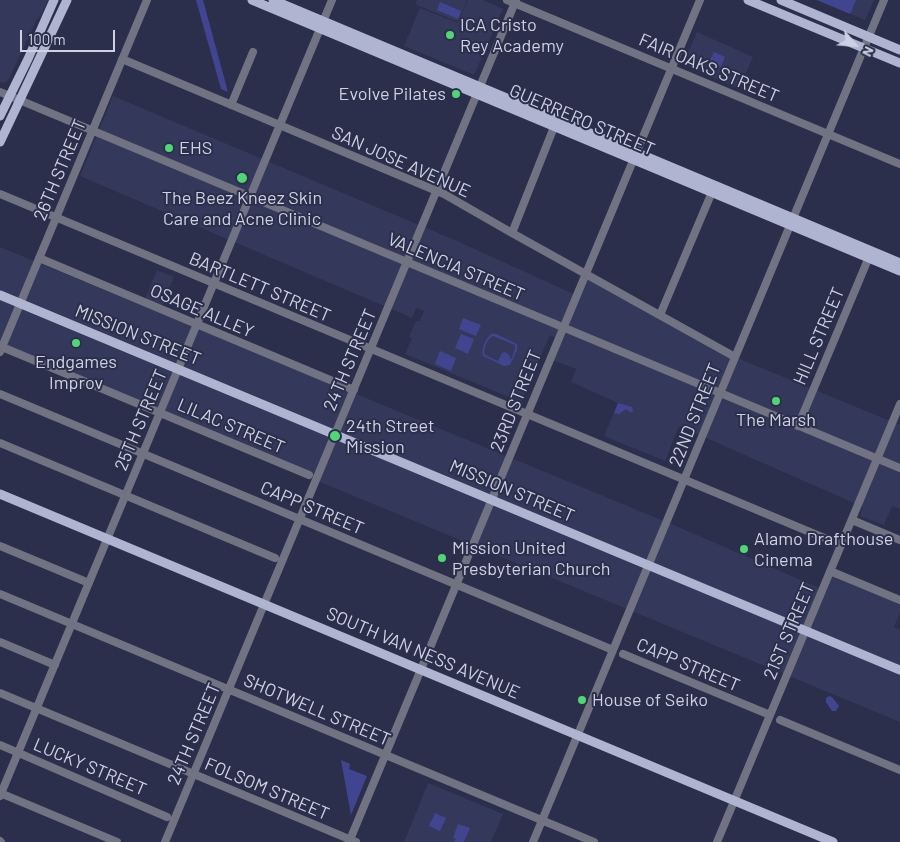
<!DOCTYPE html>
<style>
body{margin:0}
#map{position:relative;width:900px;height:842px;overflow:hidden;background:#2b2f4b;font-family:Barlow,sans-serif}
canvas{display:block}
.north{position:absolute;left:830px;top:20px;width:50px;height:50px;-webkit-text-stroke:4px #2b2f4b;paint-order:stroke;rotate:117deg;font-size:14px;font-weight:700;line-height:20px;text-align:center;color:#ced1e3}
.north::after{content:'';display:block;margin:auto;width:18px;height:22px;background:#ced1e3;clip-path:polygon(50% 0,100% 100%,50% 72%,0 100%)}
.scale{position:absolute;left:20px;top:30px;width:95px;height:22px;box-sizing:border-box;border:2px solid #ced1e3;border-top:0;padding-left:6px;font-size:15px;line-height:18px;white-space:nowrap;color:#ced1e3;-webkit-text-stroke:4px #2b2f4b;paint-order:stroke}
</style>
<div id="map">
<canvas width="900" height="842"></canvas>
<div class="north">N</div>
<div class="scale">100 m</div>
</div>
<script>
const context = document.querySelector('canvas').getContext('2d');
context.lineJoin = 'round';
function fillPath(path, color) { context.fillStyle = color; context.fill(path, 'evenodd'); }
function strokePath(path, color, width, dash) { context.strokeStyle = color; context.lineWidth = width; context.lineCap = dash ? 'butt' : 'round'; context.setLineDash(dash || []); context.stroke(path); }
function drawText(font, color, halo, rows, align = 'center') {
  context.font = font + ' Barlow,sans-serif'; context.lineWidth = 4; context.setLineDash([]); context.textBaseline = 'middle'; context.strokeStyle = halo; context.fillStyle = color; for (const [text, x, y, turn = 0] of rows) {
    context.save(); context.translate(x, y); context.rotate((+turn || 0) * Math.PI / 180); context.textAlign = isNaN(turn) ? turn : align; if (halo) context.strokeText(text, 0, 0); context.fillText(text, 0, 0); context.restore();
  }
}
fillPath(new Path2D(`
 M0 0H48L41 15 37 19 8 81 4 83 0 82Z
 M417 0H467L458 22 415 4Z
 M468 0H483L503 9 474 75 404 46 420 8 458 23Z
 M817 0H874L865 20Z
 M697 32 753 57 739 89 683 64Z
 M113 96 457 241 576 295 585 273 735 357 900 425V509L892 506 884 525 860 516 863 507 679 426 665 461 604 436 618 403 571 382 576 369 550 359 558 339 550 335 521 402 405 354 412 338 409 337 416 321H420L424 311 416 308 412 318 80 176Z
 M0 247 676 526 824 590 831 574 900 604V612L894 627 900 630V722L320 482V479L0 343Z
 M157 270 174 277 161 308 144 301Z
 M428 783 503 814 491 842H404Z`), '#34385b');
fillPath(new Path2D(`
 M196 0H203L228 92 221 89Z
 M817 0H856L850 14Z
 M440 2 461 11 458 19 437 10Z
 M714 52 725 57 721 67 709 62Z
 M463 318 481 325 476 336 459 329Z
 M461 334 474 339 468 354 455 348Z
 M491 334H496L517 344V350L510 365 504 366 483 356C481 349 486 338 491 334ZM493 336 515 345V349L511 360 509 355 505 352 502 353 498 361 485 355C483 349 487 338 493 336Z
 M440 351 456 358 451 371 435 364Z
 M618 403 632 407 633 412H630L626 409 619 414 614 413Z
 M829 696 832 697 839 706 836 711H832L826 702V698Z
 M341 760 350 764 349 769 367 776 351 815Z
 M435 813 446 818 440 831 429 826Z
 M458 824 470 828 464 842H454L456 839 453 838Z`), '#414590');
strokePath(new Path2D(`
 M507 0 900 164
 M122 59 444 194 512 233 735 357
 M0 92 900 468
 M231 105 253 52
 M0 194 841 545
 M512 233 554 127
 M39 258 354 390
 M660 315 712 192
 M2 347 309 475
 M0 352 147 0
 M0 394 613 650
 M798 426 869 257
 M0 443 275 558
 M852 520 900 540
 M0 546 89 583
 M830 571 900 600
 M0 594 594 842
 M0 642 55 665
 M623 654 770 715
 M0 693 356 842
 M780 720 900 770
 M0 745 167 817
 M0 793 117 842
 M0 796 332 0
 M0 841 1 842
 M165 842 516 0
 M349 842 700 0
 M533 842 884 0
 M717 842 900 404`), '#717382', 8);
strokePath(new Path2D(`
 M252 0 900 271
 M273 0 900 263
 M748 0 900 63
 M781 0 900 50
 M0 116 28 59 54 0
 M0 142 67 0
 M0 295 900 670
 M0 494 833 842`), '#afb4d1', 9);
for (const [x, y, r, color] of [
 [450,35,5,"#50d674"],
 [456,94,5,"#50d674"],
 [169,148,5,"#50d674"],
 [242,178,6,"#50d674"],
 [76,343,5,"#50d674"],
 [776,401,5,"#50d674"],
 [335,436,6,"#50d674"],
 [744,549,5,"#50d674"],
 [442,558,5,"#50d674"],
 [582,700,5,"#50d674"]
]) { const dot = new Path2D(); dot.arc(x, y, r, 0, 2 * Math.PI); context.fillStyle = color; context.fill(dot); strokePath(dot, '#2b2f4b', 2); }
drawText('18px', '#ced1e3', '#2b2f4b', [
 ["ICA Cristo",460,25],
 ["Rey Academy",460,46],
 ["Evolve Pilates",446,94,"right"],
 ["EHS",179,148],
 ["The Beez Kneez Skin",242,198,"center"],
 ["Care and Acne Clinic",242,219,"center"],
 ["Endgames",76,362,"center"],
 ["Improv",76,383,"center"],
 ["The Marsh",776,420,"center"],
 ["24th Street",346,426],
 ["Mission",346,447],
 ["Alamo Drafthouse",754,539],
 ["Cinema",754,560],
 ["Mission United",452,548],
 ["Presbyterian Church",452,569],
 ["House of Seiko",592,700]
], 'left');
drawText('18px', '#ced1e3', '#2b2f4b', [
 ["FAIR OAKS STREET",709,68,23],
 ["GUERRERO STREET",582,120,23],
 ["SAN JOSE AVENUE",401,162,24],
 ["26TH STREET",60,170,-67],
 ["VALENCIA STREET",456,267,23],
 ["BARTLETT STREET",260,287,23],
 ["OSAGE ALLEY",202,311,23],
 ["MISSION STREET",138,335,22],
 ["HILL STREET",819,336,-67],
 ["24TH STREET",350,360,-67],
 ["23RD STREET",516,401,-68],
 ["22ND STREET",695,415,-68],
 ["25TH STREET",141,420,-67],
 ["LILAC STREET",231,426,23],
 ["MISSION STREET",512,491,23],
 ["CAPP STREET",312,508,23],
 ["21ST STREET",789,631,-67],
 ["SOUTH VAN NESS AVENUE",423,653,23],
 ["CAPP STREET",688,665,23],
 ["SHOTWELL STREET",317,710,23],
 ["24TH STREET",194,734,-67],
 ["LUCKY STREET",90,767,23],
 ["FOLSOM STREET",267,789,23]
]);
</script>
